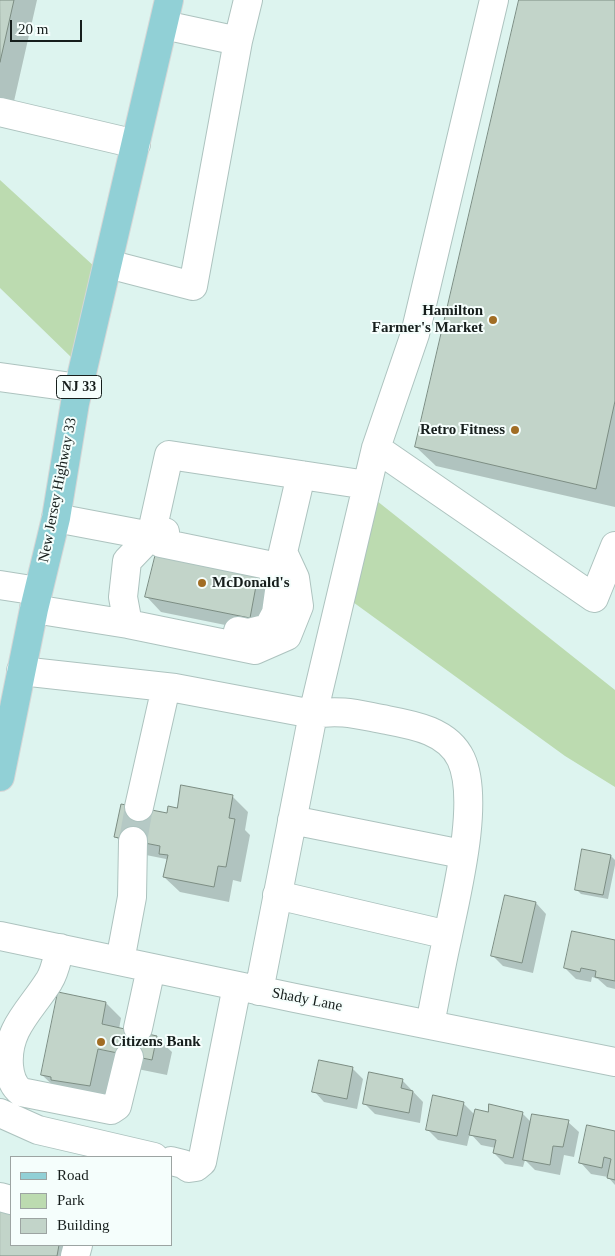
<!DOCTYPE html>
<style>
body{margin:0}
#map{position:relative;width:615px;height:1256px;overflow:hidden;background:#ddf4ef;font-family:Georgia,serif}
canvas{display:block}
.legend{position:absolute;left:10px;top:1156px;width:162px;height:90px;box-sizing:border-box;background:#f5fefc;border:1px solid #9ca4a2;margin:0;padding:6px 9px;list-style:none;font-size:15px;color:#161e1c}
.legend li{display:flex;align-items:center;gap:10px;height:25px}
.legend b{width:25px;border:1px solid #9ca4a2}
.scale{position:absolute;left:10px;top:20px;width:72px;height:22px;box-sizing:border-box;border:2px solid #161e1c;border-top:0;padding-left:6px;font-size:15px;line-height:18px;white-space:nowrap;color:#161e1c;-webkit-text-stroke:4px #f5fefc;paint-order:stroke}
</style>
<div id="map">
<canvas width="615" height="1256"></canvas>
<ul class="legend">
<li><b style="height:6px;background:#91d0d6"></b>Road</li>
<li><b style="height:14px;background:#bcdbb0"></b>Park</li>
<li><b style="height:14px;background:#c2d4c9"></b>Building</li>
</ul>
<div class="scale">20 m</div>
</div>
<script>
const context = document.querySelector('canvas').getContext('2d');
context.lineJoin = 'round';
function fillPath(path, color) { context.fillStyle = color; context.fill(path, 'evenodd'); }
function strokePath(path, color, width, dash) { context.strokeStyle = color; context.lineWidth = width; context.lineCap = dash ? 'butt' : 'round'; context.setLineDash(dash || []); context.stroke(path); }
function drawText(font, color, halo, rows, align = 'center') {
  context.font = font + ' Georgia,serif'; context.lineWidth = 4; context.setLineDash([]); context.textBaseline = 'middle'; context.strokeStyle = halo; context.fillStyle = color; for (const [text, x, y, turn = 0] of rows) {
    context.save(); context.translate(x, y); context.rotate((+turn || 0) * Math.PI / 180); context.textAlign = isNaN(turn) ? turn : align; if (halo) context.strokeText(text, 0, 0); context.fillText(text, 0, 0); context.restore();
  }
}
fillPath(new Path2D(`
 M0 180 96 268 72 358 0 288Z
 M372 497 615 690V787L565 756 346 597Z`), '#bcdbb0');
fillPath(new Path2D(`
 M0 0H37L12 110 0 107Z
 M520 0H615V507L436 466 416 447Z
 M259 571 274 586 265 633 161 612 146 596Z
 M233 797 248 812 245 830 250 835 241 882 233 880 229 902 180 892 164 877 168 861 166 859 131 852 116 837 178 809Z
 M611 856 615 860V865L608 899 581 894 576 889Z
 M536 903 546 914 533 973 503 966 492 955Z
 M615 941V989L607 987 598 979 592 977 591 982 576 979 565 968Z
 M59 993 106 1003 121 1018 119 1029 156 1037 172 1052 167 1075 113 1064 105 1101 58 1090 42 1075Z
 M352 1068 363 1079 357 1109 324 1102 314 1091Z
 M402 1080 423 1102 420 1123 375 1114 364 1103Z
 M463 1103 475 1115 522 1113 531 1122H568L579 1132 574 1157 564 1155 560 1175 535 1170 525 1160 523 1167 505 1164 494 1153 496 1148 481 1145 470 1133 467 1146 438 1140 427 1129Z
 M615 1132V1185L608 1177 591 1174 581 1163Z
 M11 1210V1245H67L79 1256H0Z`), '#0003');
const building = new Path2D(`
 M0 0H14L0 62Z
 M519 0H615V401L596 489 415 447Z
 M157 549 259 570 250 618 145 597Z
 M181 785 233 795 229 818 235 819 226 867 218 866 214 887 163 877 168 855 159 854 160 846 114 837 121 804 167 813 168 806 177 808Z
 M582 849 611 855 603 895 575 890Z
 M505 895 536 902 522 963 491 956Z
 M572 931 615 940V981L595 977 596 971 581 968 580 972 564 968Z
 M58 992 106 1002 102 1024 157 1036 152 1060 98 1049 90 1086 51 1080V1077L41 1075Z
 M319 1060 353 1067 347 1099 312 1092Z
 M369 1072 403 1079 401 1088 413 1091 409 1113 363 1104Z
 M433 1095 464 1102 457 1136 426 1130Z
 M489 1104 523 1112 513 1158 493 1153 496 1140 469 1135 475 1109 488 1112Z
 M532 1114 569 1120 563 1147 553 1146 550 1165 523 1160Z
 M587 1125 615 1131V1180L607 1178 611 1159 604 1157 602 1168 579 1163Z
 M0 1207 11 1209V1245H59L57 1256H0Z`);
fillPath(building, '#c2d4c9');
strokePath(building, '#7c8d83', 1);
strokePath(new Path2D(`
 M133 841 139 807`), '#b5c9c5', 28, [28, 14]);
const minor = new Path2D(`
 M164 25 238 41
 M0 112 136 144
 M108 264 193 286 238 41 248 0
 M0 377 79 388
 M376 448 594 598 615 546
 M56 518 151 536 165 532
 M151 536 161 543 268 565 280 584 276 613 268 628 248 633 238 631
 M0 585 38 591
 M34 609 128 624 255 650 287 636 299 606 295 578 283 552 301 475
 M128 624 123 597 127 561 151 536 169 455 367 485
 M21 671 175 688 313 714 259 991
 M139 807 166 687
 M292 820 462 854
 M277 895 448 935
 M0 936 295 998 615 1062
 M60 948C57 959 55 972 49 981 31 1010 6 1029 9 1066 10 1077 13 1086 21 1092L111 1110 117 1106 129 1057
 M120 961 132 897 133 841
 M430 1024C436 995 441 965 448 935 457 891 480 800 461 759 448 731 414 725 387 720 359 715 342 709 313 714L376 448 415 334 494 0
 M138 1028 151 968
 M0 1113 38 1130 154 1157
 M171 1161 183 1164 189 1168 196 1167 202 1162 237 986
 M0 1197 11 1200
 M75 1256 78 1245`);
const major = new Path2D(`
 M0 777 34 609 56 518 75 403 169 0`);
strokePath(minor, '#adc3bf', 30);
strokePath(major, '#d5d6d6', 30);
strokePath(minor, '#fff', 28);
strokePath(major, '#91d0d6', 28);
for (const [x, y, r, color] of [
 [493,320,5,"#a16d24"],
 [515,430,5,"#a16d24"],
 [202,583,5,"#a16d24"],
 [101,1042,5,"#a16d24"]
]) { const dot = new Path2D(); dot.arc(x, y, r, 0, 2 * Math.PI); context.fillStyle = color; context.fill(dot); strokePath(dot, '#f5fefc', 2); }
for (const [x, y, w] of [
 [79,387,45]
]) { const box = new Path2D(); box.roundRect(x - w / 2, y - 11.5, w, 23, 4); context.fillStyle = '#f5fefc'; context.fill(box); strokePath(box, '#161e1c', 1); }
drawText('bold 14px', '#161e1c', null, [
 ["NJ 33",79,387]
]);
drawText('bold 15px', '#161e1c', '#f5fefc', [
 ["Hamilton",483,311],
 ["Farmer's Market",483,328],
 ["Retro Fitness",505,430],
 ["McDonald's",212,583,"left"],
 ["Citizens Bank",111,1042,"left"]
], 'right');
drawText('15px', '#161e1c', '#f5fefc', [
 ["New Jersey Highway 33",58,490,-79],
 ["Shady Lane",307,1000,11]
]);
</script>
